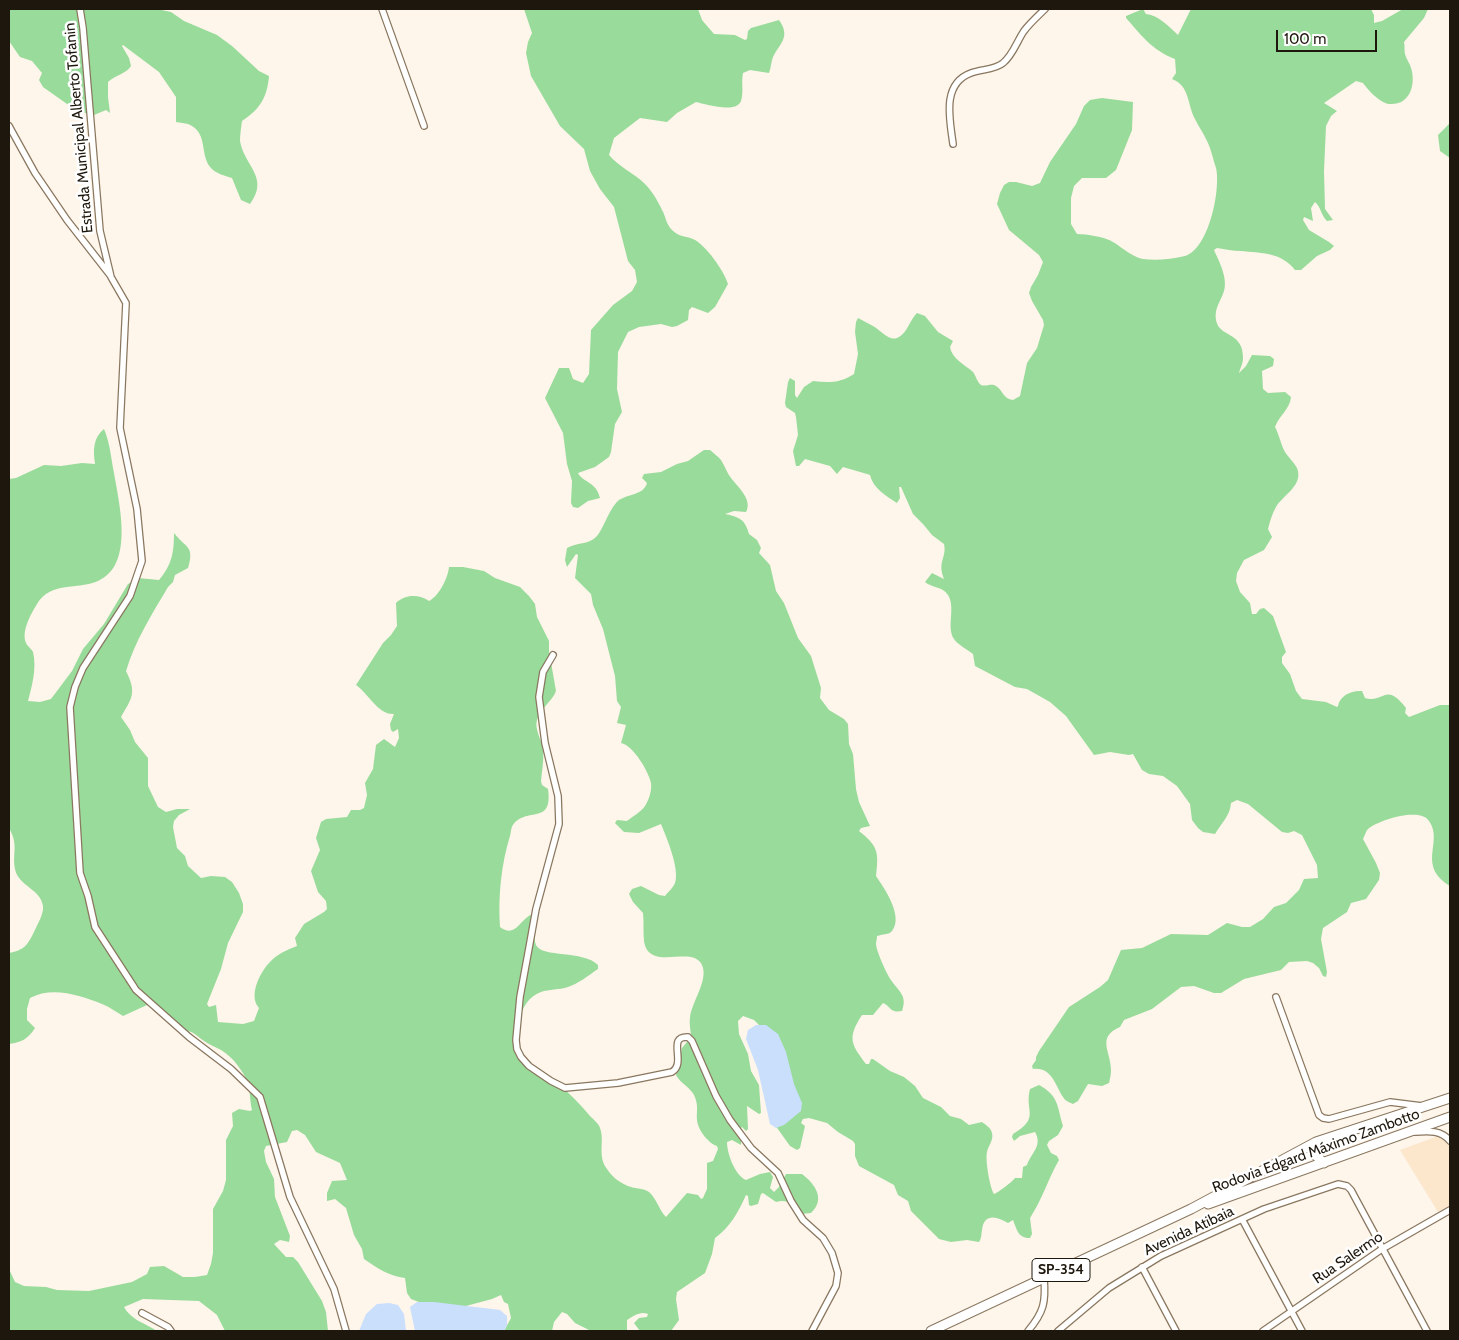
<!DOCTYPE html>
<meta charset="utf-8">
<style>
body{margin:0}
#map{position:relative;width:1459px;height:1340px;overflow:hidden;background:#fef5eb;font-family:Cabin,sans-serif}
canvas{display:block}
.frame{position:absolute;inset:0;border:10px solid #1e170d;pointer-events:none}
.scale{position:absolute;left:1276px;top:30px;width:101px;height:22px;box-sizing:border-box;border:2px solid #1e170d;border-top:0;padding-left:6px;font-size:15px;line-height:18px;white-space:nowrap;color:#1e170d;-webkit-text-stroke:4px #fff;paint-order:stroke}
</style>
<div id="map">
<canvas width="1459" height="1340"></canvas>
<div class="frame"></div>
<div class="scale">100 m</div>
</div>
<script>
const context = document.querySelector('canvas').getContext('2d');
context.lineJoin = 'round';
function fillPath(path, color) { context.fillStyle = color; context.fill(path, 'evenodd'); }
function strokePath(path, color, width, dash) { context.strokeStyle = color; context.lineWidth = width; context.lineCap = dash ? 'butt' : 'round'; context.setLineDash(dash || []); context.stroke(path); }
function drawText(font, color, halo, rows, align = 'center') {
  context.font = font + ' Cabin,sans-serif'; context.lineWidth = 5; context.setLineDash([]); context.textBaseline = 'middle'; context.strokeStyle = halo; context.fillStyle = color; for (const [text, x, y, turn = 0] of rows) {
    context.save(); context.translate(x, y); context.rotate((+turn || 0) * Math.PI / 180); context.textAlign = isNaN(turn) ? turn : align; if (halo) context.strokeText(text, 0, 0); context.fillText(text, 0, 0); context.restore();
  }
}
fillPath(new Path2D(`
 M1438 1136 1448 1144 1450 1148V1205L1438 1212 1400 1150Z`), '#fce7cd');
fillPath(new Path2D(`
 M9 9H157L171 12 184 21 217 35 232 46 259 71 269 76C267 98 260 109 242 121 241 128 240 135 240 141 244 166 270 177 250 204L241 200 232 178C225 176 215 173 211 168 199 155 209 132 188 124 185 123 180 123 176 122V97L159 72 123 45 122 46 129 58 131 66C126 74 115 75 108 82V97L110 113 106 110 94 115 77 111 43 87 39 80 42 73 32 61 20 57 9 41Z
 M524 9H698L702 20 714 34 735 35 745 40 747 39 748 31 751 28 779 20C791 37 780 43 773 57 771 62 771 68 769 73L750 70 743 73C741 82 744 92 741 101 736 114 705 104 696 102L677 113 667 122 640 118 614 138 609 155C619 167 634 173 645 184 652 191 658 201 662 210 666 217 666 224 672 230 679 237 686 236 693 239 706 245 724 271 728 284L715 307 708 313 692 307 689 310 688 320 677 326 672 327 661 324 639 327 628 332 618 352 617 389 622 412 615 424 611 452 609 457 595 467 578 473C583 483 596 481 600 498L588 501 578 508 573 507 571 503 572 481 567 464 563 433 545 398 559 368H569L573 379 583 383 589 374 591 330 613 305 632 291 637 282 635 270 628 261 614 207 600 189 590 171 584 149 560 126 531 76 526 53 528 42 532 33Z
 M1143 9 1146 14C1160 16 1168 26 1178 35L1191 9H1371L1374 15V23L1382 21 1403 9H1428L1424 18 1404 42C1405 46 1404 50 1405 54 1406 58 1408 61 1410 65 1417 82 1411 106 1389 104 1380 103 1368 90 1363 83L1356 81 1324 103 1337 111 1331 116 1326 126 1324 171 1325 209 1333 220 1327 221C1321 215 1321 207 1315 202L1311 208 1313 221 1304 217 1303 220 1309 230 1329 242 1334 246 1330 250 1317 256 1301 270H1295C1281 252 1261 253 1241 251 1233 251 1225 249 1217 248L1214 250C1219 261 1228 278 1224 291 1221 301 1214 308 1216 320 1219 338 1244 331 1243 359 1243 363 1240 369 1239 373L1246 366 1252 355 1270 356 1274 359 1273 366 1262 371 1263 389 1268 393 1285 392 1291 397C1290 409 1279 416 1275 427 1279 434 1281 445 1285 452 1288 457 1294 462 1297 468 1304 485 1283 495 1276 507 1272 514 1270 521 1268 529L1272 537 1264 550 1244 560 1237 573 1236 581 1240 592 1250 603 1252 614H1256L1260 609 1264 608 1273 616 1286 652 1282 657V663L1290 674 1296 691 1302 699 1326 702 1337 707 1338 706C1340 695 1352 690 1362 691L1365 698C1384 704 1385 681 1406 708L1405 713 1409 717 1440 705H1450V886C1416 865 1444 842 1429 821 1420 807 1379 820 1368 829 1366 831 1365 835 1363 839L1376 863 1380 873 1379 880 1366 899 1351 903 1347 912 1323 928 1321 939 1327 972 1326 977 1323 976 1319 968 1313 963 1307 961 1289 962 1281 970 1244 979 1221 993H1214L1194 986 1181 987 1152 1009 1124 1020 1120 1027C1096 1037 1111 1052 1111 1070 1111 1074 1110 1079 1109 1083L1102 1086 1088 1084 1078 1101 1073 1104C1069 1102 1065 1101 1063 1097 1055 1085 1052 1067 1033 1069L1032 1066 1036 1060V1057L1039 1051 1069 1007 1100 987 1108 980 1121 950 1142 948 1171 934 1208 935 1227 923 1242 927H1250L1263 919 1274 907 1286 903 1299 890 1304 879 1318 878 1317 865 1302 835 1294 831 1288 833 1282 832 1248 804 1237 800 1231 803C1230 816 1222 822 1215 834L1203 832 1198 828 1192 820 1190 804 1177 786 1163 776 1149 774 1142 770 1133 754 1129 755 1110 752 1094 755 1066 716 1050 702 1027 689 1015 687 975 666 973 654C967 649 958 645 954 639 946 627 956 608 948 595 942 586 932 588 925 582L932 573 944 579C937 561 947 558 944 544L932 535 923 524 913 514 901 487H899L900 498 897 503C886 496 873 488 870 475L867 474 843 467 837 474 830 466 805 459 799 466H796L793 451 798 435 796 417 795 413 786 407 785 403 788 382 790 378 795 381V395L797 398 804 387 813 381C828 383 841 383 854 374L858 354 855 332 856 322 858 318C863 321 868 323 873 326 885 333 893 348 906 330 910 324 912 318 917 313L925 316 938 332 953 341 950 347C952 359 964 364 973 372 976 376 977 382 981 385 986 387 991 383 996 386 1003 390 1003 399 1013 400L1020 396 1027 363 1037 348 1044 325 1043 320 1032 301 1029 293 1031 287 1038 275 1043 262 1039 255 1009 230 997 204 1000 193 1004 185 1009 182H1016L1032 186 1040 183 1050 162 1076 124 1084 106 1090 100 1102 98 1133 102 1132 130 1116 170 1106 178H1082L1074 186 1071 198V224L1077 234C1086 234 1106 237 1113 242 1123 248 1132 257 1143 259 1156 261 1172 259 1185 256 1209 249 1221 189 1216 168 1213 159 1211 148 1206 139 1203 132 1198 126 1195 119 1187 104 1190 86 1172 79L1176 73 1175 59C1152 50 1142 36 1126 18V16Z
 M1449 124H1450V158L1440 151 1438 135Z
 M104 429C110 443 111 458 114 473 119 503 135 565 98 581 77 590 51 581 37 604 31 614 21 631 26 643 28 647 32 649 33 652 37 668 32 686 28 701L40 702 51 699 72 671 83 649 104 624 128 584 138 578 159 580C172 565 174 552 174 533 185 548 195 545 188 568L175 575 173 582 168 587C152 614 135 641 126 671 137 693 132 698 121 717L130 730 135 742 148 758V786L158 807 166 812 177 809H190L179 815 174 821 173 827 177 848 185 856 188 866 201 878 211 876 225 877 232 882 239 893 243 904V912L228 943 221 969 207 1004 209 1007 216 1005 218 1022 243 1024 254 1021 259 1008C248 996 260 972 270 962 277 954 287 950 297 946L295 938 304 924 324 912 327 909 326 901 318 892 311 871 320 850 316 838 321 822 326 819 347 817 351 810H360L364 808 367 795 365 783 373 769 376 745 384 739 395 747 399 738 398 729 393 732 391 730 390 724 394 714C378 715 369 694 356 685L383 643 391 635 397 626 396 603C405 594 419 594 429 601 439 596 448 578 449 567H463L484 571 495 578 520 587 529 596 535 604 537 617 549 641V651L556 691C552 702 540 708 537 720 534 729 542 740 543 750 544 760 542 771 541 781L542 785 548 789C553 826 527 806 513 825 511 827 511 833 510 836 501 865 498 897 500 927 516 939 520 918 533 914 538 924 532 935 536 945 542 958 583 950 598 965V969C589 975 578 984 568 987 559 990 549 989 541 992 516 1001 516 1036 521 1057 547 1072 571 1093 590 1116 593 1119 599 1124 600 1128 605 1141 597 1156 607 1169 612 1177 621 1184 631 1187 637 1189 643 1188 649 1192 657 1199 659 1210 666 1217L687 1193 698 1195 701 1199 703 1198 707 1189V1163L713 1161 718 1149 717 1146C711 1144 709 1141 705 1137 690 1118 702 1112 694 1095 690 1087 680 1083 676 1075L682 1048 691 1037C691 1031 689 1024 690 1018 691 1003 709 980 702 965 692 944 649 973 644 941 643 932 644 922 643 913L633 902 629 894 632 889 641 886 659 895 665 896C668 892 673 888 675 883 680 869 667 839 661 824L639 833 624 832 615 823 617 820 627 821C632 817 641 812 645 806 649 800 652 790 651 783 649 772 633 745 621 743L626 725 617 723 621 707 617 701 615 676 603 629 593 605 591 594 575 578 578 555 576 554 567 567 565 560 567 548C577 542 588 545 596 537 603 530 608 512 616 503 624 493 643 497 647 483L642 478 644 474 661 472 677 464 688 461 704 450H710C713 453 718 456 721 460 725 466 727 473 731 478 738 487 753 500 746 512L734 511 725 514C739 517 745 519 749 534L757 540 761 548 759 553 770 565 776 591 784 603 798 638 811 656 821 688 820 698 829 710 844 719 848 724 849 744 853 754 856 789 859 802 870 826 861 828 859 831C878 846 879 852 876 876 884 888 904 916 892 931 889 935 882 934 877 936 877 939 876 942 876 944 876 950 887 975 891 980 898 991 908 995 902 1011 889 1013 892 1007 883 1003L873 1015H862C847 1038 851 1044 866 1064H869L871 1059H873L890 1071 904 1077 915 1086 923 1098 941 1107 950 1116 961 1119 969 1125 982 1122C986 1125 991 1128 992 1133 994 1140 988 1146 987 1152 985 1160 990 1188 994 1194 999 1192 1012 1182 1015 1178H1022L1023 1167 1027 1165C1031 1153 1043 1146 1035 1132L1020 1136 1014 1141 1012 1137 1013 1134C1041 1117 1024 1112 1030 1089L1039 1085C1059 1096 1057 1106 1063 1126L1058 1135 1049 1141 1047 1145 1051 1153 1057 1156 1059 1160C1048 1179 1042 1200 1030 1218L1032 1234 1030 1238C1018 1238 1017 1230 1013 1220L1008 1223C998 1217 984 1212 982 1230 981 1235 982 1237 979 1242L967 1240 951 1242 939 1239 911 1211 908 1201 898 1195 894 1185 859 1166 855 1156V1144L853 1141 838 1132 827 1123 809 1118 803 1119 801 1123 805 1126 800 1148 797 1150 790 1146 775 1125 762 1028 754 1020 743 1016 738 1021 739 1034 748 1054 751 1071 759 1085 761 1113 759 1114 747 1106 748 1129 746 1131 742 1127 741 1128V1145L732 1140 727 1142C727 1154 735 1175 746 1180L760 1174 770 1172 773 1177 770 1188 774 1192 779 1187 786 1174H802C815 1184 826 1199 811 1213L801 1214C793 1206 788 1198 776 1202L763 1193 761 1194 758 1204 751 1206 749 1205 748 1196 746 1195C738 1213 730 1227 715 1238L712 1254 705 1273 677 1292 676 1299 679 1320 671 1331H640L634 1323 639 1318 647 1317 648 1314C640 1311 634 1316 627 1320V1331H591L575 1323 567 1314 562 1312 554 1322 552 1331H504L511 1318 508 1304 504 1302 501 1295 492 1299 451 1310 432 1303 419 1302 411 1299 407 1293 405 1278C389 1276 377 1268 364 1259L362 1249 354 1235 346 1208 335 1199 327 1201V1193L332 1181 347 1180 340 1163 316 1152 305 1135 297 1130 292 1131 287 1142 266 1146 264 1151 266 1162 274 1179 275 1197 290 1236 289 1242 280 1240 274 1244 286 1257H293L298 1262 322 1301 326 1312 328 1331H225L217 1315 199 1301 143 1299 124 1307C131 1320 145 1323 157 1331H9V1269L15 1282 24 1286 46 1287 57 1290 89 1291 132 1282 147 1274 150 1267 164 1266 183 1277H195L207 1275 211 1264 213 1253V1209L223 1191 226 1180V1140L233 1126 232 1113 239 1109 250 1111 252 1110C250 1103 250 1089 248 1083 243 1071 233 1057 221 1050 216 1047 210 1045 204 1041 198 1037 193 1030 184 1031L147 1005 123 1016C116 1012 110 1007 102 1004 80 995 52 986 30 998L27 1009V1020L35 1028C28 1039 22 1042 9 1044V953C24 950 27 946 34 932 37 925 44 914 43 906 41 889 18 886 15 869 12 852 19 846 9 828V479L16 478 44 465 61 466 82 463 95 464C93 450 93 438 104 429Z`), '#99db9a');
fillPath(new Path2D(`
 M756 1025H766L778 1034 786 1052 794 1084 802 1103 801 1111 784 1125 776 1128 770 1124 758 1070 746 1039 748 1030Z
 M417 1302H434L500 1310 507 1316V1325L504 1331H415L410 1307Z
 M389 1303 398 1305 404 1314 406 1331H359L366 1314 377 1304Z`), '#c9dffc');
const minor = new Path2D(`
 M80 9 83 28 100 231 111 277 126 303 120 428 137 509 142 561 130 596 83 668 75 687 70 707 80 873 88 896 95 927 136 990 189 1037 231 1069 260 1097 290 1197 334 1289 346 1331
 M382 9 424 126
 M9 126 35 173 67 220 110 275
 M953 144C950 120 941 84 971 73 981 69 995 70 1003 63 1013 55 1017 41 1024 31 1030 23 1038 16 1045 9
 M553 655 543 672 539 697 545 743 558 796 559 824 536 909 529 948 520 997 516 1040 517 1049 521 1057 529 1066 551 1081 565 1088 618 1083 672 1072C687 1063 666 1036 688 1037L692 1041 716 1096 730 1120 751 1148 778 1173 791 1201 803 1220 823 1238 832 1253 838 1273 836 1286 812 1331
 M1276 997 1319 1115 1323 1118 1329 1119 1390 1102 1422 1106
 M1415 1132C1429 1131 1441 1130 1450 1141
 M1242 1219 1302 1331
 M1142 1267 1176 1331
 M142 1313 168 1327 171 1331
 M1028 1331C1044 1312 1046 1302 1044 1278
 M1058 1331 1109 1288 1161 1256 1264 1209 1338 1184 1347 1186 1351 1190 1427 1331
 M1263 1331 1382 1249 1450 1210`);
const primary = new Path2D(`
 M1316 1142 1314 1148V1154L1324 1163
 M1208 1204 1450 1117
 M931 1331 1191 1209 1316 1142 1450 1098`);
strokePath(minor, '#8a775f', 8);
strokePath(primary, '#8a775f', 11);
strokePath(minor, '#fff', 5.5);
strokePath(primary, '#fff', 9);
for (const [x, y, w] of [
 [1061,1270,58]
]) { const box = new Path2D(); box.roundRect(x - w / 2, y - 11.5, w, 23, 4); context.fillStyle = '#fff'; context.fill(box); strokePath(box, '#1e170d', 1); }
drawText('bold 14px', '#1e170d', null, [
 ["SP-354",1061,1270]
]);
drawText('15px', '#1e170d', '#fff', [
 ["Estrada Municipal Alberto Tofanin",79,128,-95],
 ["Rodovia Edgard Máximo Zambotto",1316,1151,-20],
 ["Avenida Atibaia",1189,1231,-25],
 ["Rua Salermo",1348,1258,-34]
]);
</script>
